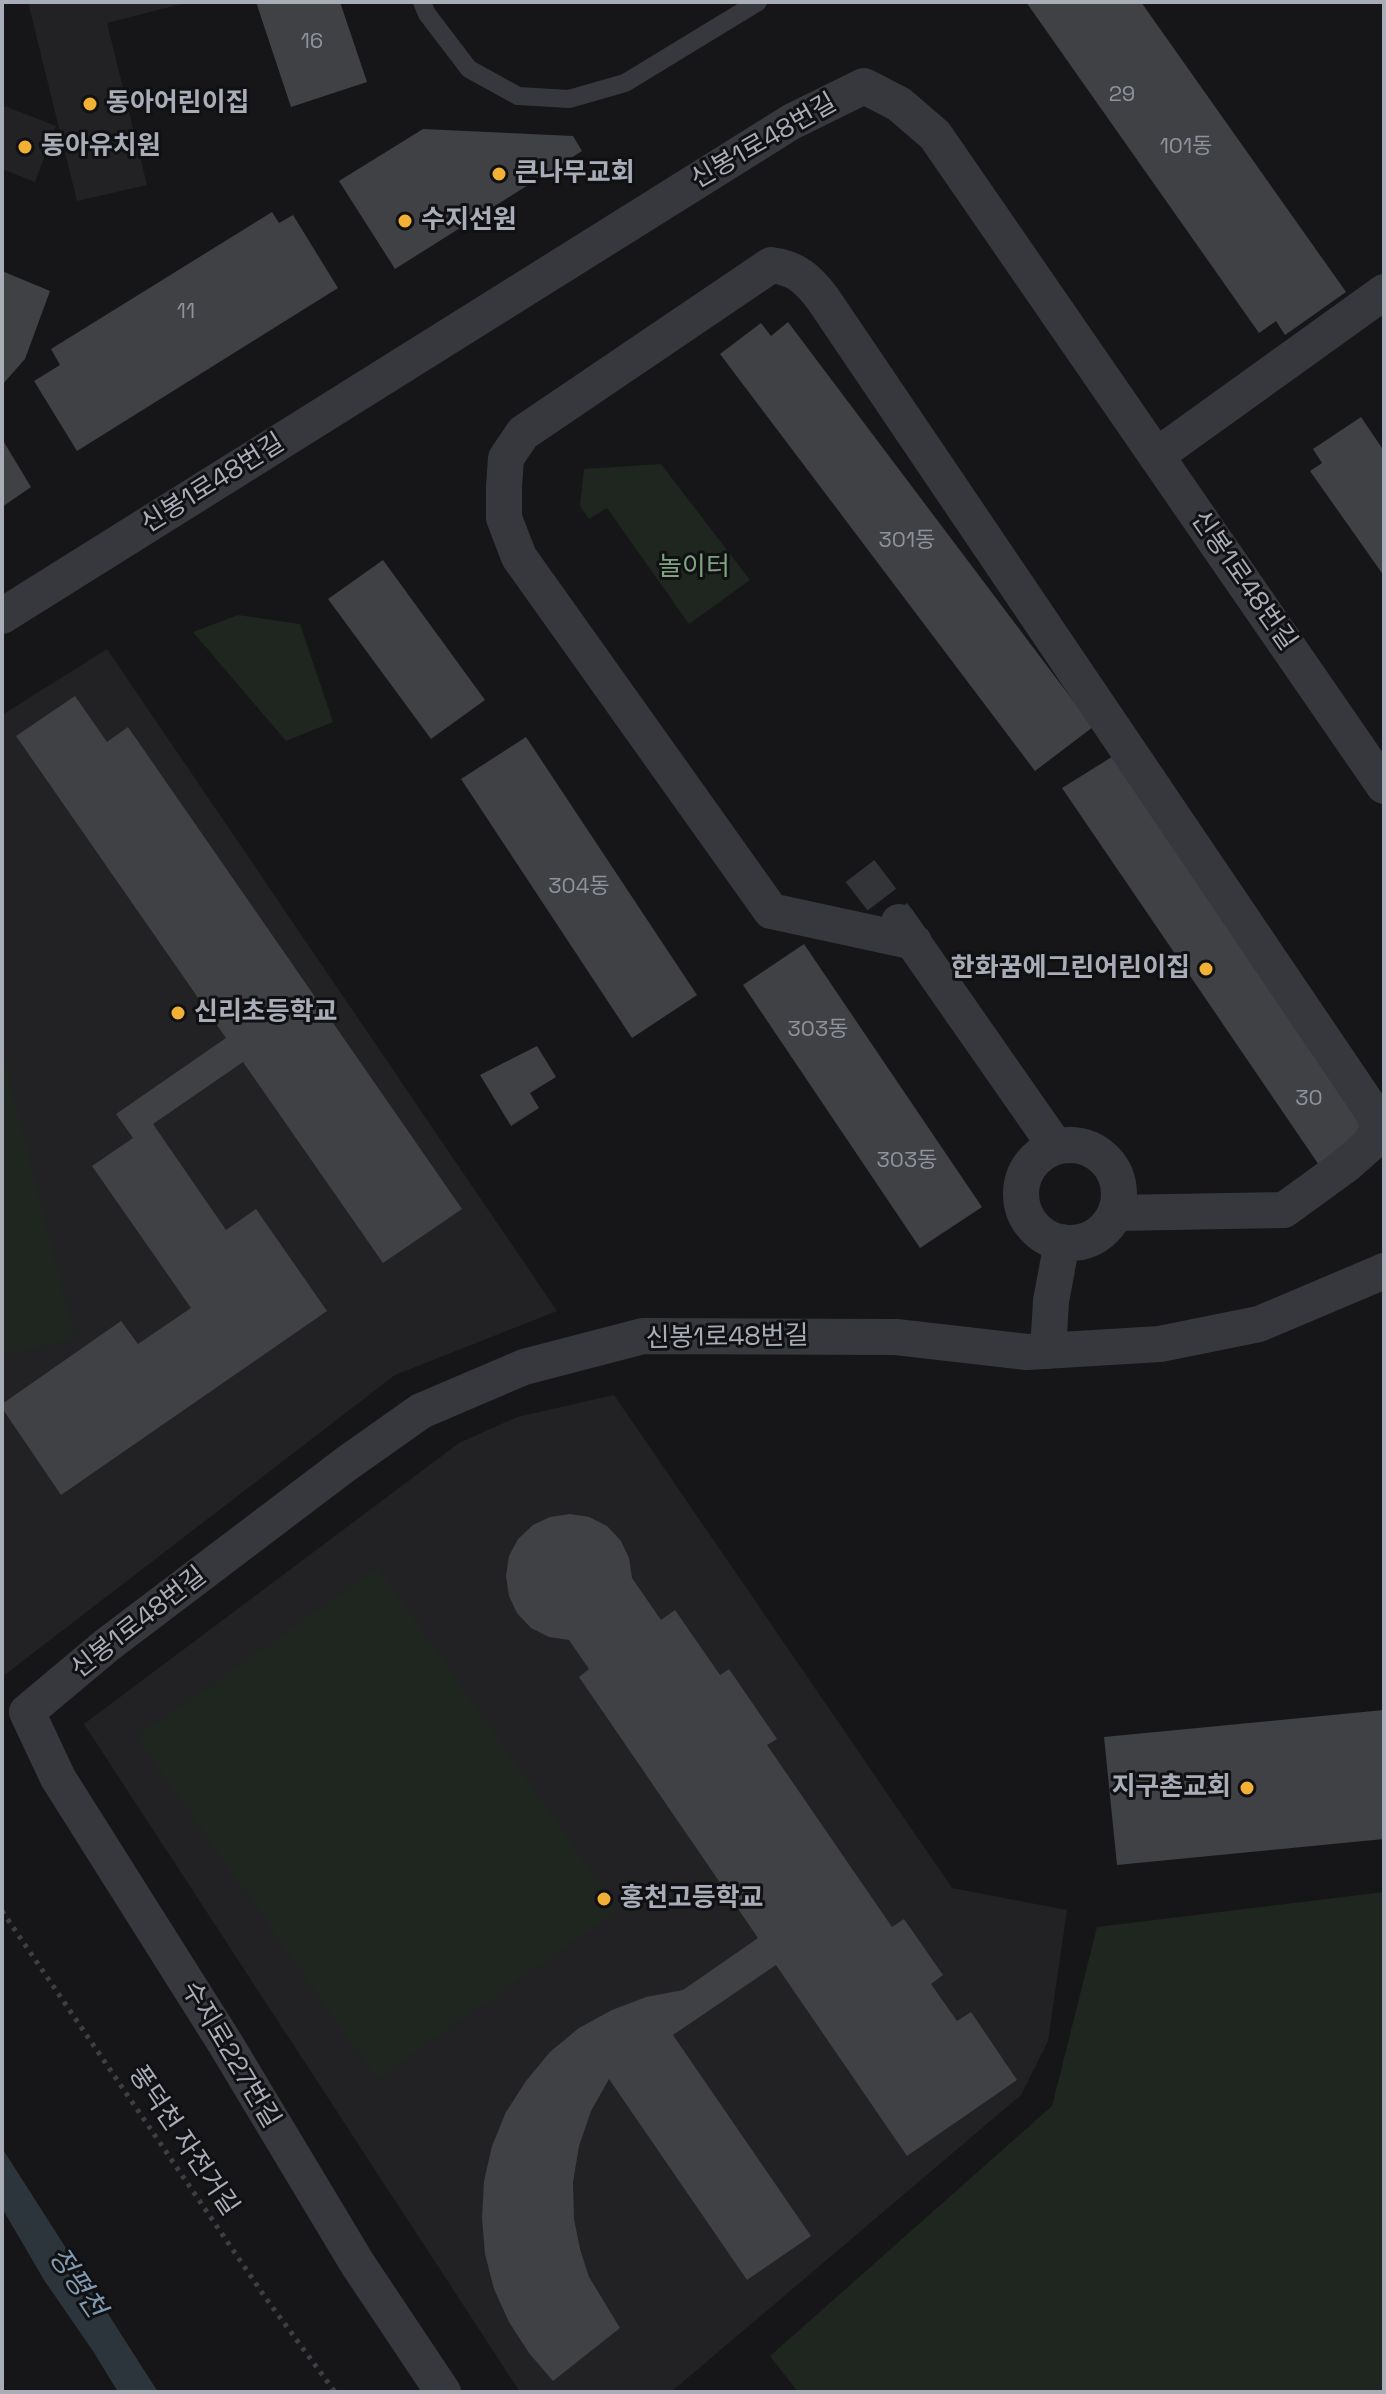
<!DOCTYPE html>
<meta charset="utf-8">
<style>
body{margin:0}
#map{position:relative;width:1386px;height:2394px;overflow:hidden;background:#161618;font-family:"Space Grotesk",sans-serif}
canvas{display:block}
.frame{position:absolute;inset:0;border:4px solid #a8adb8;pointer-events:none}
</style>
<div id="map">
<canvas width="1386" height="2394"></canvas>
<div class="frame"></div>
</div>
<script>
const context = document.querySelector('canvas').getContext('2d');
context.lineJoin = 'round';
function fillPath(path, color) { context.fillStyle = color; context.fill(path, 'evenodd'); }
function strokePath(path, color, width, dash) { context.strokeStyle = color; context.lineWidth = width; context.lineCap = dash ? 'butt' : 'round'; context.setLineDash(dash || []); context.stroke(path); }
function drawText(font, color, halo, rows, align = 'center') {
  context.font = font + ' "Space Grotesk","Noto Sans KR",sans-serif'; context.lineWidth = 6; context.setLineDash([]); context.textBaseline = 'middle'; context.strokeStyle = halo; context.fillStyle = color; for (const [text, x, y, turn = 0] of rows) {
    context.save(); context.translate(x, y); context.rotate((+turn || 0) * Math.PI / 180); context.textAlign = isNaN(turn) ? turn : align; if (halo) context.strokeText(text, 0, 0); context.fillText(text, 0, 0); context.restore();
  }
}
fillPath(new Path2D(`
 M28 2H189L107 23 147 185 77 201Z
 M2 105 56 126 35 182 2 169Z
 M107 649 557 1311 395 1375 2 1677V715Z
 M614 1395 952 1888 1067 1910 1048 2041 1021 2095 671 2392H520L84 1724 459 1443 517 1417Z`), '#222225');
fillPath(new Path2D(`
 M661 464 750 580 689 624 607 508 589 519 580 506 584 469Z
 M238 615 300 624 333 722 286 741 193 632Z
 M2 1052 75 1338 2 1356Z
 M378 1568 618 1910 377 2079 137 1737Z
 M1384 1892V2392H798L770 2356 1052 2106 1097 1927Z`), '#1e261f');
fillPath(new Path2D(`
 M2 2148 158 2392H118L93 2351 44 2280 2 2208Z`), '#2c353c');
fillPath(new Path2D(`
 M256 2H340L367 82 291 107Z
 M1026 2H1141L1346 292 1285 335 1276 321 1259 333Z
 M423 129 573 136 582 151 395 269 339 181Z
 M272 212 279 223 293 215 338 288 77 451 34 381 60 365 51 349Z
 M2 271 50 291 25 359 2 385Z
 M788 322 1093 727 1035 771 720 354 761 323 771 336Z
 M1361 417 1384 451V576L1310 471 1322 463 1313 449Z
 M2 439 31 487 2 507Z
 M383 560 485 700 431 739 328 599Z
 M75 696 107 742 128 727 462 1209 383 1263 243 1062 153 1124 226 1230 256 1209 327 1311 61 1495 2 1408V1404L121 1321 138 1344 191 1308 92 1166 133 1138 116 1114 226 1038 16 736Z
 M526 737 697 995 632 1038 461 779Z
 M1115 755 1369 1133 1321 1168 1062 788Z
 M804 944 982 1207 920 1248 743 985Z
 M537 1046 556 1077 530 1093 539 1108 511 1126 480 1075Z
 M570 1514 589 1517 607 1526 621 1541 629 1558 632 1578 661 1620 675 1610 720 1675 729 1669 777 1739 767 1745 892 1927 904 1919 943 1975 931 1984 957 2021 971 2012 1017 2080 907 2156 776 1965 673 2035 811 2236 747 2280 609 2079 591 2111 579 2146 573 2182 574 2219 580 2249 589 2277 620 2328 553 2381 529 2353 509 2322 494 2289 485 2254 482 2218 484 2181 492 2146 506 2112 526 2081 550 2052 579 2028 612 2010 646 1997 683 1990 758 1938 579 1677 589 1669 569 1640 549 1637 531 1628 517 1613 509 1596 506 1576 509 1556 518 1539 533 1525 550 1517Z
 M1384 1710V1839L1117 1865 1104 1737Z`), '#404145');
strokePath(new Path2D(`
 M860 871 899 922`), '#333438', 36, [36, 18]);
strokePath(new Path2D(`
 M2 1911 265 2297 335 2392`), '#3d3f44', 5, [4, 6]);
strokePath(new Path2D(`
 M422 2 427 14 469 69 518 96 569 99 625 83 758 2`), '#37383d', 18);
strokePath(new Path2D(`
 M1156 456 1384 292
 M2 616 791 122 864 86 899 104 935 135 1384 786
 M899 922 1056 1147
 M914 942 771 911 519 557 504 518V487L506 458 523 433 771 265C796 268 808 279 823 299L1372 1111 1378 1125 1372 1142 1346 1165 1284 1210 1115 1213
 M1021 1194a49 49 0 1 1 98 0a49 49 0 1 1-98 0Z
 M1048 1351 1051 1301 1062 1242
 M443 2392 357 2263 225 2043 58 1778 27 1712 107 1645 346 1464 421 1411 524 1367 643 1336 896 1337 1027 1352 1160 1344 1259 1324 1384 1271`), '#37383d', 36);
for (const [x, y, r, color] of [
 [90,104,8,"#f2b134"],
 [25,147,8,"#f2b134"],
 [499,174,8,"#f2b134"],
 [405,221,8,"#f2b134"],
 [1206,969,8,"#f2b134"],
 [178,1013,8,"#f2b134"],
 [1247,1788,8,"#f2b134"],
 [604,1899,8,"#f2b134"]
]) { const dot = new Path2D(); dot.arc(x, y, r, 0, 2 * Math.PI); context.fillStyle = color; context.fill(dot); strokePath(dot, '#111113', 3); }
drawText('22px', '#8e929b', null, [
 ["16",312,42],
 ["29",1122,95],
 ["101동",1186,147],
 ["11",186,312],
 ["301동",907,541],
 ["304동",579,887],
 ["303동",818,1030],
 ["30",1309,1099],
 ["303동",907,1161]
]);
drawText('bold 26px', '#a8adb8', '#111113', [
 ["동아어린이집",106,104],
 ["동아유치원",41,147],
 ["큰나무교회",515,174],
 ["수지선원",421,221],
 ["한화꿈에그린어린이집",1190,969,"right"],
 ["신리초등학교",194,1013],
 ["지구촌교회",1231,1788,"right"],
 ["홍천고등학교",620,1899]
], 'left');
drawText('26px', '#a8adb8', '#111113', [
 ["신봉1로48번길",764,142,-30],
 ["신봉1로48번길",213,484,-32],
 ["신봉1로48번길",1243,581,55],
 ["신봉1로48번길",727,1338,-1],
 ["신봉1로48번길",139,1623,-38],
 ["수지로227번길",230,2055,59],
 ["풍덕천 자전거길",183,2141,56]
]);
drawText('26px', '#7fa381', '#111113', [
 ["놀이터",694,568]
]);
drawText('italic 28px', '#7f9bb3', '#111113', [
 ["정평천",76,2283,56]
]);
</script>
